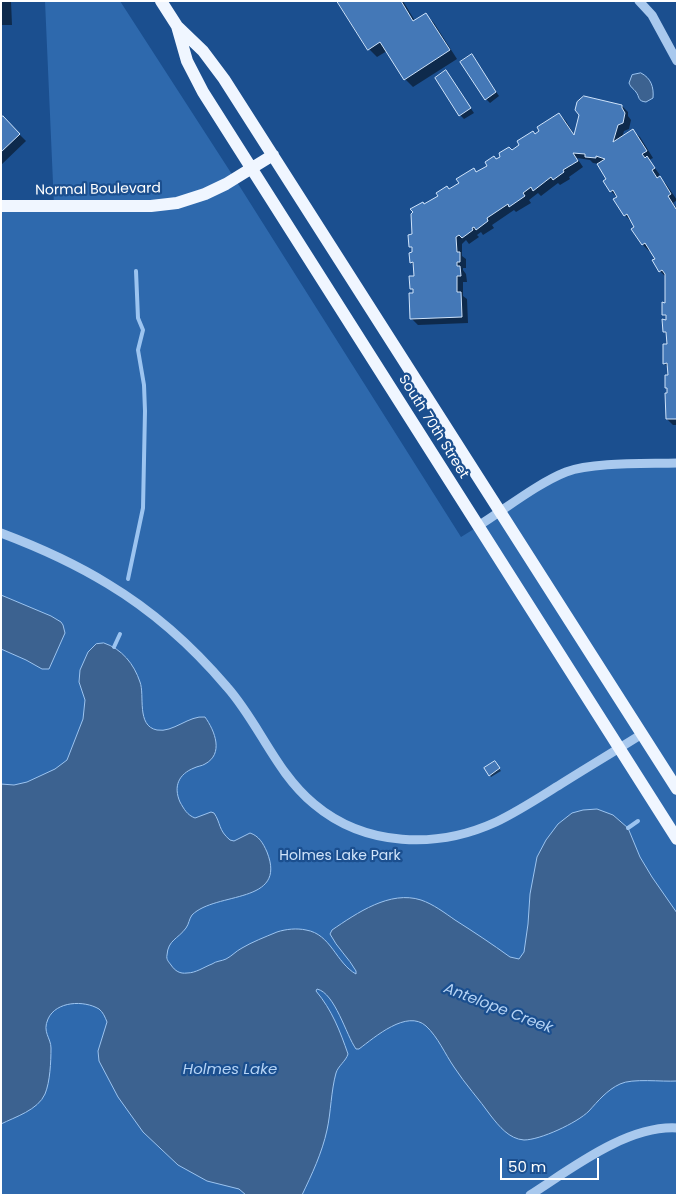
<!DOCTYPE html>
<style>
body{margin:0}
#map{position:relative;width:678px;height:1196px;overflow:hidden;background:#1b4f8f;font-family:Poppins,sans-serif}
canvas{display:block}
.frame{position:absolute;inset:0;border:2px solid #fff;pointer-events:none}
.scale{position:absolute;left:500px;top:1158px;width:99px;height:22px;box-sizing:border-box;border:2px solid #fff;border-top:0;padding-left:6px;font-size:15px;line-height:18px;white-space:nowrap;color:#fff;-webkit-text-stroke:4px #1b4f8f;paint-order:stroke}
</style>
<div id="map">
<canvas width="678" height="1196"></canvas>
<div class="frame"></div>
<div class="scale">50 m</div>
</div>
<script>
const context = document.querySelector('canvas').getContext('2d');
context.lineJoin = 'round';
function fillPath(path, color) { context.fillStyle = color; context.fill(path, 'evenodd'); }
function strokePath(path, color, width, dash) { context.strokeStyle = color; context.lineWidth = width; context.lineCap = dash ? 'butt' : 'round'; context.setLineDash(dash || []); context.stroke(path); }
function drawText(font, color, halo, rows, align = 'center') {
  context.font = font + ' Poppins,sans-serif'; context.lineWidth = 4.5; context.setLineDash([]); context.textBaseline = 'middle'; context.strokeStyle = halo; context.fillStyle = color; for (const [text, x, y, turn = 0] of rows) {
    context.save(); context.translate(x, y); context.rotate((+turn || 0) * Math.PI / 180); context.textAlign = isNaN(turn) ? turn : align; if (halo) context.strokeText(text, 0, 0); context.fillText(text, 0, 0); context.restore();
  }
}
fillPath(new Path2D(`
 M45 1H120L235 179 461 537 566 472 677 463V1195H1V206H54Z`), '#2e69ad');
const water = new Path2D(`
 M641 73C651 78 654 87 653 98L646 102C637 101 640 97 636 92 633 88 631 88 629 83L632 75Z
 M1 595 51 616 61 622 63 625 65 633 49 669H42L26 660 1 649Z
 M104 643C122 649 134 664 140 682 145 695 136 726 157 730 173 733 189 715 205 717 215 731 224 754 205 764 202 766 198 766 194 768 179 774 173 786 180 802 184 809 187 815 195 818L211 812 214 813C221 823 218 830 230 840L234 841 250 833C259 836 263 843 267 852 288 905 216 891 192 915 189 919 189 924 186 928 178 939 168 940 167 955 166 960 169 962 171 965 175 971 180 974 187 973 196 973 204 967 212 964 216 961 222 961 226 959 232 956 236 951 242 948 252 942 265 937 277 932 286 929 297 928 306 930 331 934 336 963 356 974V971C349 958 337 948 330 934L332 930C357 913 390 890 421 900 433 904 445 913 455 920 474 932 492 944 510 957L519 959 524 952 528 924 530 894 537 857 546 840 558 824 572 813 583 810 597 809 613 815 628 828 640 857 652 877 677 913V1081C662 1082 632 1078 620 1084 607 1090 598 1101 589 1111 577 1123 540 1140 524 1140 509 1139 499 1126 491 1116 479 1099 465 1084 454 1067 445 1054 438 1037 426 1026 407 1009 375 1037 359 1049H356C346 1035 335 993 317 989L316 991C332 1010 340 1031 348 1054 346 1061 338 1066 336 1073 331 1091 331 1112 327 1130 322 1153 312 1174 302 1195H246L239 1189 207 1181 178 1165 143 1132 118 1097 99 1061 98 1051 107 1022C105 1017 103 1012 99 1009 84 1000 56 1001 48 1019 42 1032 51 1038 51 1048 51 1062 50 1082 45 1094 38 1110 15 1117 1 1124V784L14 785 27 782 55 769 67 760 83 719 85 700 79 682 80 670 88 652 96 644Z`);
fillPath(water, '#3c6290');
strokePath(water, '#9cc4f0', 1);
fillPath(new Path2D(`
 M1 1H11L12 25H1Z
 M338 1H403L415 21 426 15 434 23 457 59 413 87 405 79 387 51 377 57 369 49Z
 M472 56 499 96 490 103 486 99Z
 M446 72 474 113 464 119 460 115Z
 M622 106 628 112V116L631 120 629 129 624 131 622 138 633 131 640 137 653 158 649 160 660 175 658 176 666 184 677 200 673 203 677 209V425H673L667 419 669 390 667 388 669 376V368L664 363 668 345V335L664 331 667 321V318L664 314 667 304 666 277 660 271 656 259 651 250 649 251 643 245 633 229 636 227 625 215 618 198 611 191 600 164 593 163 590 160 577 158 583 167 569 177 570 179 560 185 558 183 541 196 538 193 529 200 531 203 516 212 514 210 492 225 494 228 483 235 481 232 477 235 479 237 469 244 466 240 462 244V256L466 259V268H463V270L466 274 467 282H463V296L467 299 468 323 418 325 412 319 411 294H415V292L411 288 415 277 414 266 411 262 414 250 410 246 413 235 425 206 460 183 474 170 477 173 512 151 535 135 559 114 566 121 575 136Z
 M3 118 26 141 1 165V120Z
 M496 764 501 771 491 777 490 775Z`), '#0007');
strokePath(new Path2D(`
 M128 579 143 508 145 411 144 385 138 350 143 330 138 318 136 271
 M114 647 120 634
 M628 828 638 821`), '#9cc4f0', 4);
const building = new Path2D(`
 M337 1H401L413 21 426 13 450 50 404 80 380 42 368 50Z
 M472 54 496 92 485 100 460 62Z
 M446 70 471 108 459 116 435 78Z
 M584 96 622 105V108L625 113 623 123 618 125 613 142 633 129 647 151 642 154 645 158 647 156 655 168 652 170 657 178 660 176 671 194 668 196 676 209 677 208V419H666L665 393H667V388H665V375H668L667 363 663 364V344H667L666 332H663L662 319 666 320V315H662V302L665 303V274L662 270 659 272 652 260 655 259 645 243 642 245 631 229 634 227 627 214 624 216 613 199 617 197 613 190 610 192 603 181 606 179 597 164 605 159 596 156V158L585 157V154L573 153 578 161 563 170 564 172 553 180 551 177 533 191 531 187 523 193 525 196 509 207 508 204 487 218 488 221 476 230 474 227 472 228 473 230 462 238 459 235 456 237 457 252H460V262H457V266H460L461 276H457V292H461L462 317 410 319 409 293H413V289H410L409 276H414L413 262 410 263 409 253 412 252V247H409L408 235 412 234 411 214 413 212 410 209 423 202 424 204 438 196 436 193 447 186 449 189 459 183 456 179 474 168 476 172 487 166 485 162 494 156 496 159 500 157 499 153 509 147 512 150 519 145 517 141 533 131 535 134 539 131 537 127 559 113 574 135 579 115 575 110 577 102Z
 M3 116 20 134 1 152V118Z
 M495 761 500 768 489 776 484 768Z`);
fillPath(building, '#4478b7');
strokePath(building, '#cfe3fa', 1);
strokePath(new Path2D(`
 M639 1 652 15 677 61
 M478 526C504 510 538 483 566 472 593 462 646 464 677 463
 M1 533C38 547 74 563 108 584 153 611 193 647 227 687 259 723 276 773 314 804 365 847 437 849 496 822 519 811 540 797 561 784 588 767 615 751 642 734
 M530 1195C571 1169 627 1125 677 1128`), '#a9c9ee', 9);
strokePath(new Path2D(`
 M161 1 177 26 203 51 224 79 677 789
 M177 26 187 61 203 92 677 839
 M1 206H151L177 203 205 194 226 184 273 155`), '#f0f6ff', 12);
drawText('14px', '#fff', '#1b4f8f', [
 ["Normal Boulevard",98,190,-1],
 ["South 70th Street",433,427,58]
]);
drawText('14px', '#cfe3fa', '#1b4f8f', [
 ["Holmes Lake Park",340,856]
]);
drawText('italic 15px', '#b5d3f5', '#1b4f8f', [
 ["Antelope Creek",498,1009,21],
 ["Holmes Lake",230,1070]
]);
</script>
